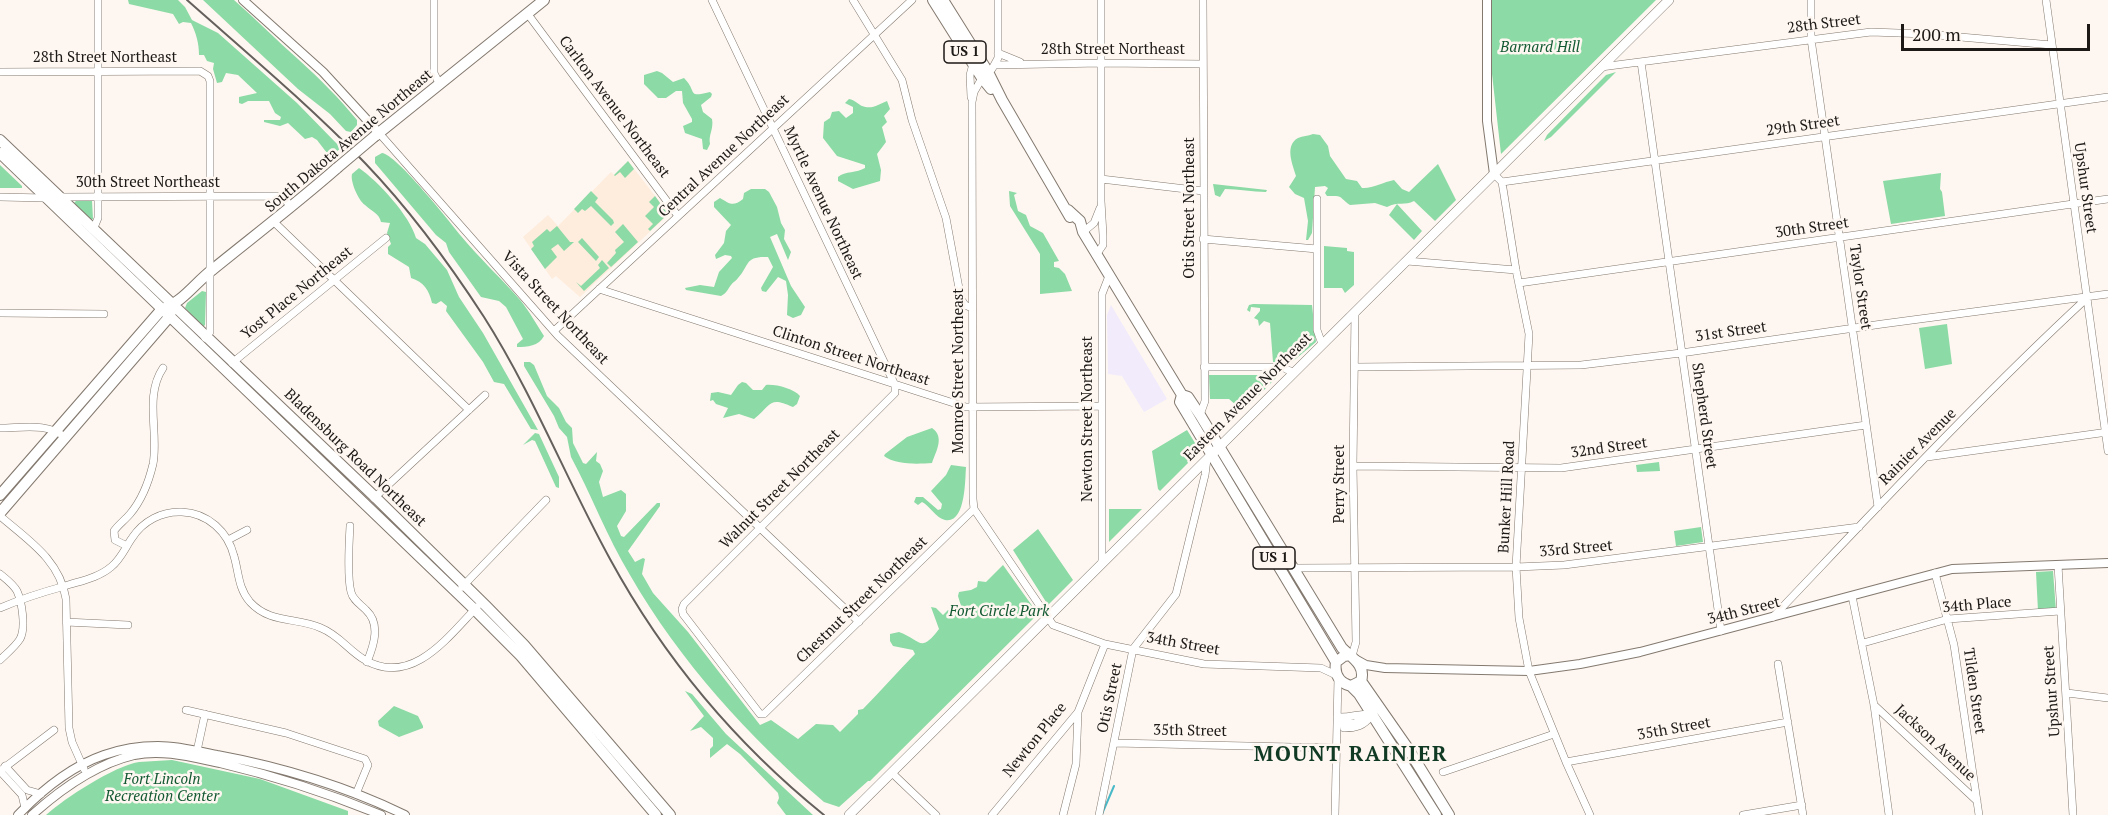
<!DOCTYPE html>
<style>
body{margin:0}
#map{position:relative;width:2108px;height:815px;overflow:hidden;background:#fef7f1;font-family:"PT Serif",serif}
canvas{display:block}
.scale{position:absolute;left:1901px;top:24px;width:189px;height:27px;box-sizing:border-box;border:3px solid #1d1916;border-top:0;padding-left:8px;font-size:18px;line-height:21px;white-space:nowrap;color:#1d1916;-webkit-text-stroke:4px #fef7f1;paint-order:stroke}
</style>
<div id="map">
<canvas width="2108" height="815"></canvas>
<div class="scale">200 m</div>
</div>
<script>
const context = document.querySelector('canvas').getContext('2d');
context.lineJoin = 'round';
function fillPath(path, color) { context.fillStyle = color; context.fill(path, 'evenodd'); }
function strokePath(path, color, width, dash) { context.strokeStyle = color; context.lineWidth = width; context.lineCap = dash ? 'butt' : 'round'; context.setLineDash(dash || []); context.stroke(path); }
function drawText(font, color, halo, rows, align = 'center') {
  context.font = font + ' "PT Serif",serif'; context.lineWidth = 5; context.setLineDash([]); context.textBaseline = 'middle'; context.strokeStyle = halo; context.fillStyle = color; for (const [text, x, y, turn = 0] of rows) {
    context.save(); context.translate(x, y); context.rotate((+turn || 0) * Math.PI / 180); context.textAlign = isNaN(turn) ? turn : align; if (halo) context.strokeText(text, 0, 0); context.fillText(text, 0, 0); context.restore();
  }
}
fillPath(new Path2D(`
 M1111 305 1167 399 1144 412 1122 376 1108 374 1107 315Z`), '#f1ebfc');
fillPath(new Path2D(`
 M628 161 669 214 580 297 556 276 552 279 523 237 548 215 558 226 611 172 614 175Z`), '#feecdc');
fillPath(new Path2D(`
 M128 0H178L185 7 192 20 218 33 297 103 341 148 330 157 317 140 312 137 305 139 288 123 280 126 264 122V120H280L281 117 275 113 269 101H248L242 104 239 103V97L257 93 238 75 226 73 222 82 217 83 213 69 214 63 207 61 204 55H199C199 43 196 33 191 23L183 22 179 24 173 14 129 4Z
 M203 0H234C256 19 277 41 299 60 320 79 339 98 357 120V125L351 132 346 131 330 114 298 89Z
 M1491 0H1656L1501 154 1492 74Z
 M657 71 662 73 673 82 684 78C698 92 686 98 710 92L712 94 711 97 701 105 703 112 712 119C714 129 708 135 710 144L707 150 703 149 702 139 685 133 683 126 692 122V119L683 103 682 91H676L666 98H658L644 84V75Z
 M1616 72 1551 137 1544 141 1547 135 1606 75Z
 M849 99C855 100 858 104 862 106 872 110 879 104 887 101L890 109 884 116 887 122 882 127 886 142 877 154 881 170 880 181 853 189 838 181V177C845 171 857 173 865 168V165L837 156 823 138 824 122 830 118 832 112 839 111 846 118 853 113V107L845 103Z
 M1313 134 1320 135 1328 146 1330 156 1346 179 1357 181 1362 188C1372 189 1383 182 1394 180L1402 189 1409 192 1438 164 1456 200 1435 221 1414 201C1405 206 1398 201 1387 207L1375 203 1350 205C1337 196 1345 196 1327 196L1325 193 1328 188 1325 186 1315 187 1312 233 1308 240H1306L1308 221 1304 198 1295 194 1289 187 1296 176C1293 165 1284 146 1298 138 1303 136 1308 136 1313 134Z
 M382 153C396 154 450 222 461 236 480 259 502 279 521 301 529 311 537 325 544 336 539 346 527 347 517 347V344L523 339 506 307 499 301 481 297 449 252 446 243 436 235 375 163V157Z
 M628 161 634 169 625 178 620 172 615 176 614 175Z
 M0 165 22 186V188H0Z
 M359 168C378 181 410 216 416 238L425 244 447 270 459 297 483 333 538 430 531 429 504 384 494 382 483 362 446 311 447 306 441 301 436 304 432 303C429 290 424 282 411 278L409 267 388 254V247L391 244 387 233 390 223 381 222C379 213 372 212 365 205 358 200 350 181 352 174Z
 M1941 173 1940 189 1942 192 1945 216 1891 224 1883 181Z
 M1213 184 1267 190 1266 192C1252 192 1239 189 1225 189L1220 197 1215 195Z
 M751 189H765L769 192 777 207 781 223 785 230 784 239 791 252 788 260 777 234 770 237 791 286 805 307 801 315 793 318 787 315 788 295 786 281 778 277 766 292 762 291 761 288 773 267 768 257C744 256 750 265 738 278 736 281 733 282 731 285 727 290 727 293 721 296L686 290 685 288 700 285 714 287 719 272 732 258 731 256 725 255 716 259 715 255 724 243 726 231 731 225 714 207V202L720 198C730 204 733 207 743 199L744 193Z
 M591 191 598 198 595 202 613 220 614 223 611 226 591 206 585 211 582 209 578 213 574 209Z
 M1009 191 1017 193 1014 195 1018 211 1026 215 1030 226 1043 233 1059 261 1054 262V267L1059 268 1065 274 1072 291 1040 294V254L1010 206Z
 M655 196 668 214 650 231 648 229 653 224 645 216 654 207 649 202Z
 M76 201H92L93 219 91 220 73 204Z
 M1397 204 1422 231 1414 240 1389 215Z
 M623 224 638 242 611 267 607 263 616 253 615 250 624 242 615 232Z
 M557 226 570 242H574L564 251 558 244 551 249 557 257 545 269 531 249 534 246 532 242 547 229 550 232Z
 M582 238 599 257 596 261 578 242Z
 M1324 246 1347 248V251L1354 252V285L1345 293 1342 288H1324Z
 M602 260 609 268 584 291 576 282 581 286 600 268 598 265Z
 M202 291 206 292 205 325 203 327 185 308 187 303Z
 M1253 304 1312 305 1316 342 1292 362H1273L1270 323 1264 321 1259 326 1258 320 1254 318 1260 311V308L1251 307 1250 312 1247 310 1249 305Z
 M1947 324 1952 364 1925 369 1919 328Z
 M524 362H530L534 365 547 396 559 408 566 422 572 428 573 443 583 463 586 464 597 452 596 461 600 464 603 471 599 482 603 497 621 490 626 494V511L617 526 621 536 624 537 657 503H660V506L628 551 635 562 643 558 645 559 642 574 653 593 688 632 760 725 771 720 798 739 816 724 833 725 840 732 858 714V710L863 709C881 691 897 672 915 654L913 650 893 646 890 641V634L899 632C921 640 920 654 939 629L931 607 936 608 943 615 948 610H958L961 606 958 596 959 592 971 590 977 587 978 581 986 582 1003 565 1038 614 870 781H868L839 807 824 802C749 737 680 662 630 575 607 537 592 496 571 457L567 437 559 428 554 416 524 366Z
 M1209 375H1279L1243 411 1229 399H1210Z
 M742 382 746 383 753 390H762L766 385C776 384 794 389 800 396L797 404 793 407C769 396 772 404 754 419L739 414 723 418 728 408 716 404 713 400 710 401 711 393 718 392 731 395 738 385Z
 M932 428C945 437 936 451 932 463 918 464 895 465 884 456L885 454 907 437Z
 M1187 430 1200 451 1160 491 1158 489 1152 451Z
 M535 433 539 434 559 477V488L556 487 535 441 532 440 523 445Z
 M1659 462 1660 471 1637 472 1636 465Z
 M951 465 966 467C965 479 966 524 945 520 936 518 930 506 922 502L918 505 914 502 916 497H923L938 510 941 509 942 504 931 491 946 475Z
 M1109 509H1142L1109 542Z
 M1701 527 1703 542 1676 546 1674 531Z
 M1038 529 1073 580 1048 605 1013 550Z
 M2053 571 2056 611H2038L2036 572Z
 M685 691 692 694 726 734 813 815H786L777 803 779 798 778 793 740 754 727 744 710 758V749L713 746V738L701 727 690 731 704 716Z
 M394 706 418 716 423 726V728L399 737 379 726 378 721Z
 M172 760 260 779 348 811V815H46C65 798 114 766 139 762 150 761 161 761 172 760Z`), '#8cdaa5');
strokePath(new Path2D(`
 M1102 814 1114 786`), '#49b9c8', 2);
const minor = new Path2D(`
 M434 0V73L440 85
 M712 0 895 385
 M853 0 902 80 912 120 946 218 961 299 965 305 972 308
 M998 0V58L992 69 982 78 974 92 972 102 973 499 974 509 1053 625 1105 644 1204 664 1321 668 1336 675
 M1811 0V39L1878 507
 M2046 0 2108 451
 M527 13 678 216
 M998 53 1020 62
 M1641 62 1721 631
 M995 65 1101 63 1203 64
 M1601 67 1871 32 1926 34 2052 45
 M0 72 200 71 208 76 210 81V332L205 338
 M971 97 970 75 973 64
 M379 133 558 336 859 622
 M1494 174 1502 182 1516 270 1529 334 1516 567 1519 618 1529 671 1566 762 1590 815
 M1101 179 1203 191
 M1502 182 2108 97
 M0 197 45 198
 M60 197 277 196 285 200 292 207
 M1317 199V330L1322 344
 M274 222 469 410
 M93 230 98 218V0
 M1083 232 1094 223 1100 208
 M1203 239 1317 249
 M1096 255 1103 245V235L1101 201V0
 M1407 261 1516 270
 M1519 283 2108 199
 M599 289 966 407 1101 406
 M0 313 104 314
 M554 331 912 0
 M232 363 386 238
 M1204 367H1282L1294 373
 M1355 367 1581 365 1681 353 1882 324 2108 294
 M895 385V393L684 604 682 609 683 614 760 714H764L974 509
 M1200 415 1205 401 1203 0
 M0 428C22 428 48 422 66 438
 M1927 457 2108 432
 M1353 466 1561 468 1866 425
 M374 498 485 395
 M0 516C28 540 60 560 66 599L69 728 72 742 84 769
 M350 526C349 543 347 577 351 592 353 600 360 604 366 610 381 624 374 645 367 662
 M228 540 247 530
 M127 546 115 540 114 531C118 525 125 520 130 514 141 501 149 481 153 464 159 433 144 396 163 368
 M1102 563V294L1109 276
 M2058 565 2073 815
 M1294 568 1516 567 1564 565 1859 527
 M1935 573 1954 645 1979 815
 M0 574C6 579 13 584 17 591 22 602 26 628 20 639 15 647 6 654 0 660
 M462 587 546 500
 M1852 596 1874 705 1889 815
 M0 608C21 599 43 592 65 586 80 581 98 578 111 567 121 559 125 548 132 538 143 521 162 511 182 512 208 513 228 532 234 556 239 573 238 588 250 602 270 624 297 617 321 628 339 635 349 651 365 660 412 687 448 637 477 607
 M1773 617C1876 509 1978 399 2087 298
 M66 622 128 625
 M1863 643 1948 619 2060 611
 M1352 656 1356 642 1353 466 1355 312
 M1778 664 1803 815
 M2067 693 2108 698
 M1874 705 1977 801
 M186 710 286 733 365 759 368 765 356 794
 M1337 717C1349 718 1358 714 1369 714
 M1337 724 1355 723 1374 713
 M1344 728C1356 728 1364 726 1371 716
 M1115 743 1336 748
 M197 751 205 714
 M1566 762 1788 722
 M5 766 27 790 41 794
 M0 771 54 730
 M0 771 22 795 25 808
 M1443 772 1554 734
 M892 773 936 815
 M992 815 1078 712 1105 644
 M1063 815 1076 764 1078 712
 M1099 815 1133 649 1176 594 1205 475 1207 459
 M1335 815 1338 678
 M1743 815 1802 805`);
const tertiary = new Path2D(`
 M243 0 323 72 379 133
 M1487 0V121L1494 174
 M1357 660 1366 665 1385 668 1529 671 1580 664 1640 652 1952 569 2108 563
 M18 815C41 791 72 766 104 755 121 749 140 746 158 746 178 746 198 751 217 755 282 767 345 786 405 815
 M32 815C61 789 96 764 134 755 163 749 191 757 220 763 275 776 328 793 381 815`);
const secondary = new Path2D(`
 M849 815 1669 0`);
const primary = new Path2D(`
 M933 0 982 78 991 89
 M943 0 988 72 1002 100 1070 217
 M375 136 544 0
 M0 140 375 497 486 606 524 645 670 815
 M0 153 474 609 521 656 656 815
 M1068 210 1080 221 1083 232 1182 395 1188 397 1200 415 1342 648C1352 658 1366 665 1361 681L1351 686C1339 683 1334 674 1336 662L1344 656 1350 655
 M1182 395 1180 402 1336 662
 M0 495 162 309C182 303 195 283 212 270 254 236 297 203 337 168
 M0 513 170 316 171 311
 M1361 681 1407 747 1449 815
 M1351 686 1359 694 1436 815`);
strokePath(minor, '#83796f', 8);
strokePath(tertiary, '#83796f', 10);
strokePath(secondary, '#83796f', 10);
strokePath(primary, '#83796f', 12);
strokePath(minor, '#fff', 7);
strokePath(tertiary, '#fff', 8);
strokePath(secondary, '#fff', 9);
strokePath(primary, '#fff', 10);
strokePath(new Path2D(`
 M187 0C247 53 309 105 365 163 410 210 449 263 484 317 533 394 566 479 610 559 664 658 736 744 824 815`), '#65605c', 2);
const primaryBridge = new Path2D(`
 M337 168 375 136`);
strokePath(primaryBridge, '#83796f', 12, []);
strokePath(primaryBridge, '#fff', 10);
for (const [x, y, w] of [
 [965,52,42],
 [1274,558,42]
]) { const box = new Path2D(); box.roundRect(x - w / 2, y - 11, w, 22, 4.5); context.fillStyle = '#fef7f1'; context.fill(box); strokePath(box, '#1d1916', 1.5); }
drawText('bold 14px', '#1d1916', null, [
 ["US 1",965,52],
 ["US 1",1274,558]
]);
drawText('15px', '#1d1916', '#fef7f1', [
 ["28th Street",1824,24,-7],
 ["28th Street Northeast",1113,50],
 ["28th Street Northeast",105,58],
 ["Carlton Avenue Northeast",614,107,53],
 ["29th Street",1803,126,-8],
 ["South Dakota Avenue Northeast",349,141,-40],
 ["Central Avenue Northeast",724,156,-43],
 ["30th Street Northeast",148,183],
 ["Upshur Street",2085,188,82],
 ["Myrtle Avenue Northeast",823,203,65],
 ["Otis Street Northeast",1190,208,-90],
 ["30th Street",1812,228,-8],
 ["Taylor Street",1860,287,82],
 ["Yost Place Northeast",297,293,-39],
 ["Vista Street Northeast",555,308,47],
 ["31st Street",1731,332,-8],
 ["Clinton Street Northeast",851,356,18],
 ["Monroe Street Northeast",959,371,-90],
 ["Eastern Avenue Northeast",1248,397,-45],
 ["Shepherd Street",1704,416,82],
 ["Newton Street Northeast",1088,419,-90],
 ["Rainier Avenue",1918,447,-45],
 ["32nd Street",1609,448,-8],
 ["Bladensburg Road Northeast",355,458,44],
 ["Perry Street",1340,484,-90],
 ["Walnut Street Northeast",780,489,-45],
 ["Bunker Hill Road",1507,497,-87],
 ["33rd Street",1576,549,-5],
 ["Chestnut Street Northeast",862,600,-44],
 ["34th Place",1977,605,-5],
 ["34th Street",1744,611,-14],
 ["34th Street",1183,644,10],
 ["Tilden Street",1974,691,82],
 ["Upshur Street",2052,691,-94],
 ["Otis Street",1110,698,-78],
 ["35th Street",1674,729,-10],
 ["35th Street",1190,731,1],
 ["Newton Place",1035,740,-51],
 ["Jackson Avenue",1935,743,43]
]);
drawText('italic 15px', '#125932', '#fef7f1', [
 ["Barnard Hill",1540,48],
 ["Fort Circle Park",999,612],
 ["Fort Lincoln",162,780],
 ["Recreation Center",162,797]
]);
context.letterSpacing = '1.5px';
drawText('bold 21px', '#113a24', '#fef7f1', [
 ["MOUNT RAINIER",1351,755]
]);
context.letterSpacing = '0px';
</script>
